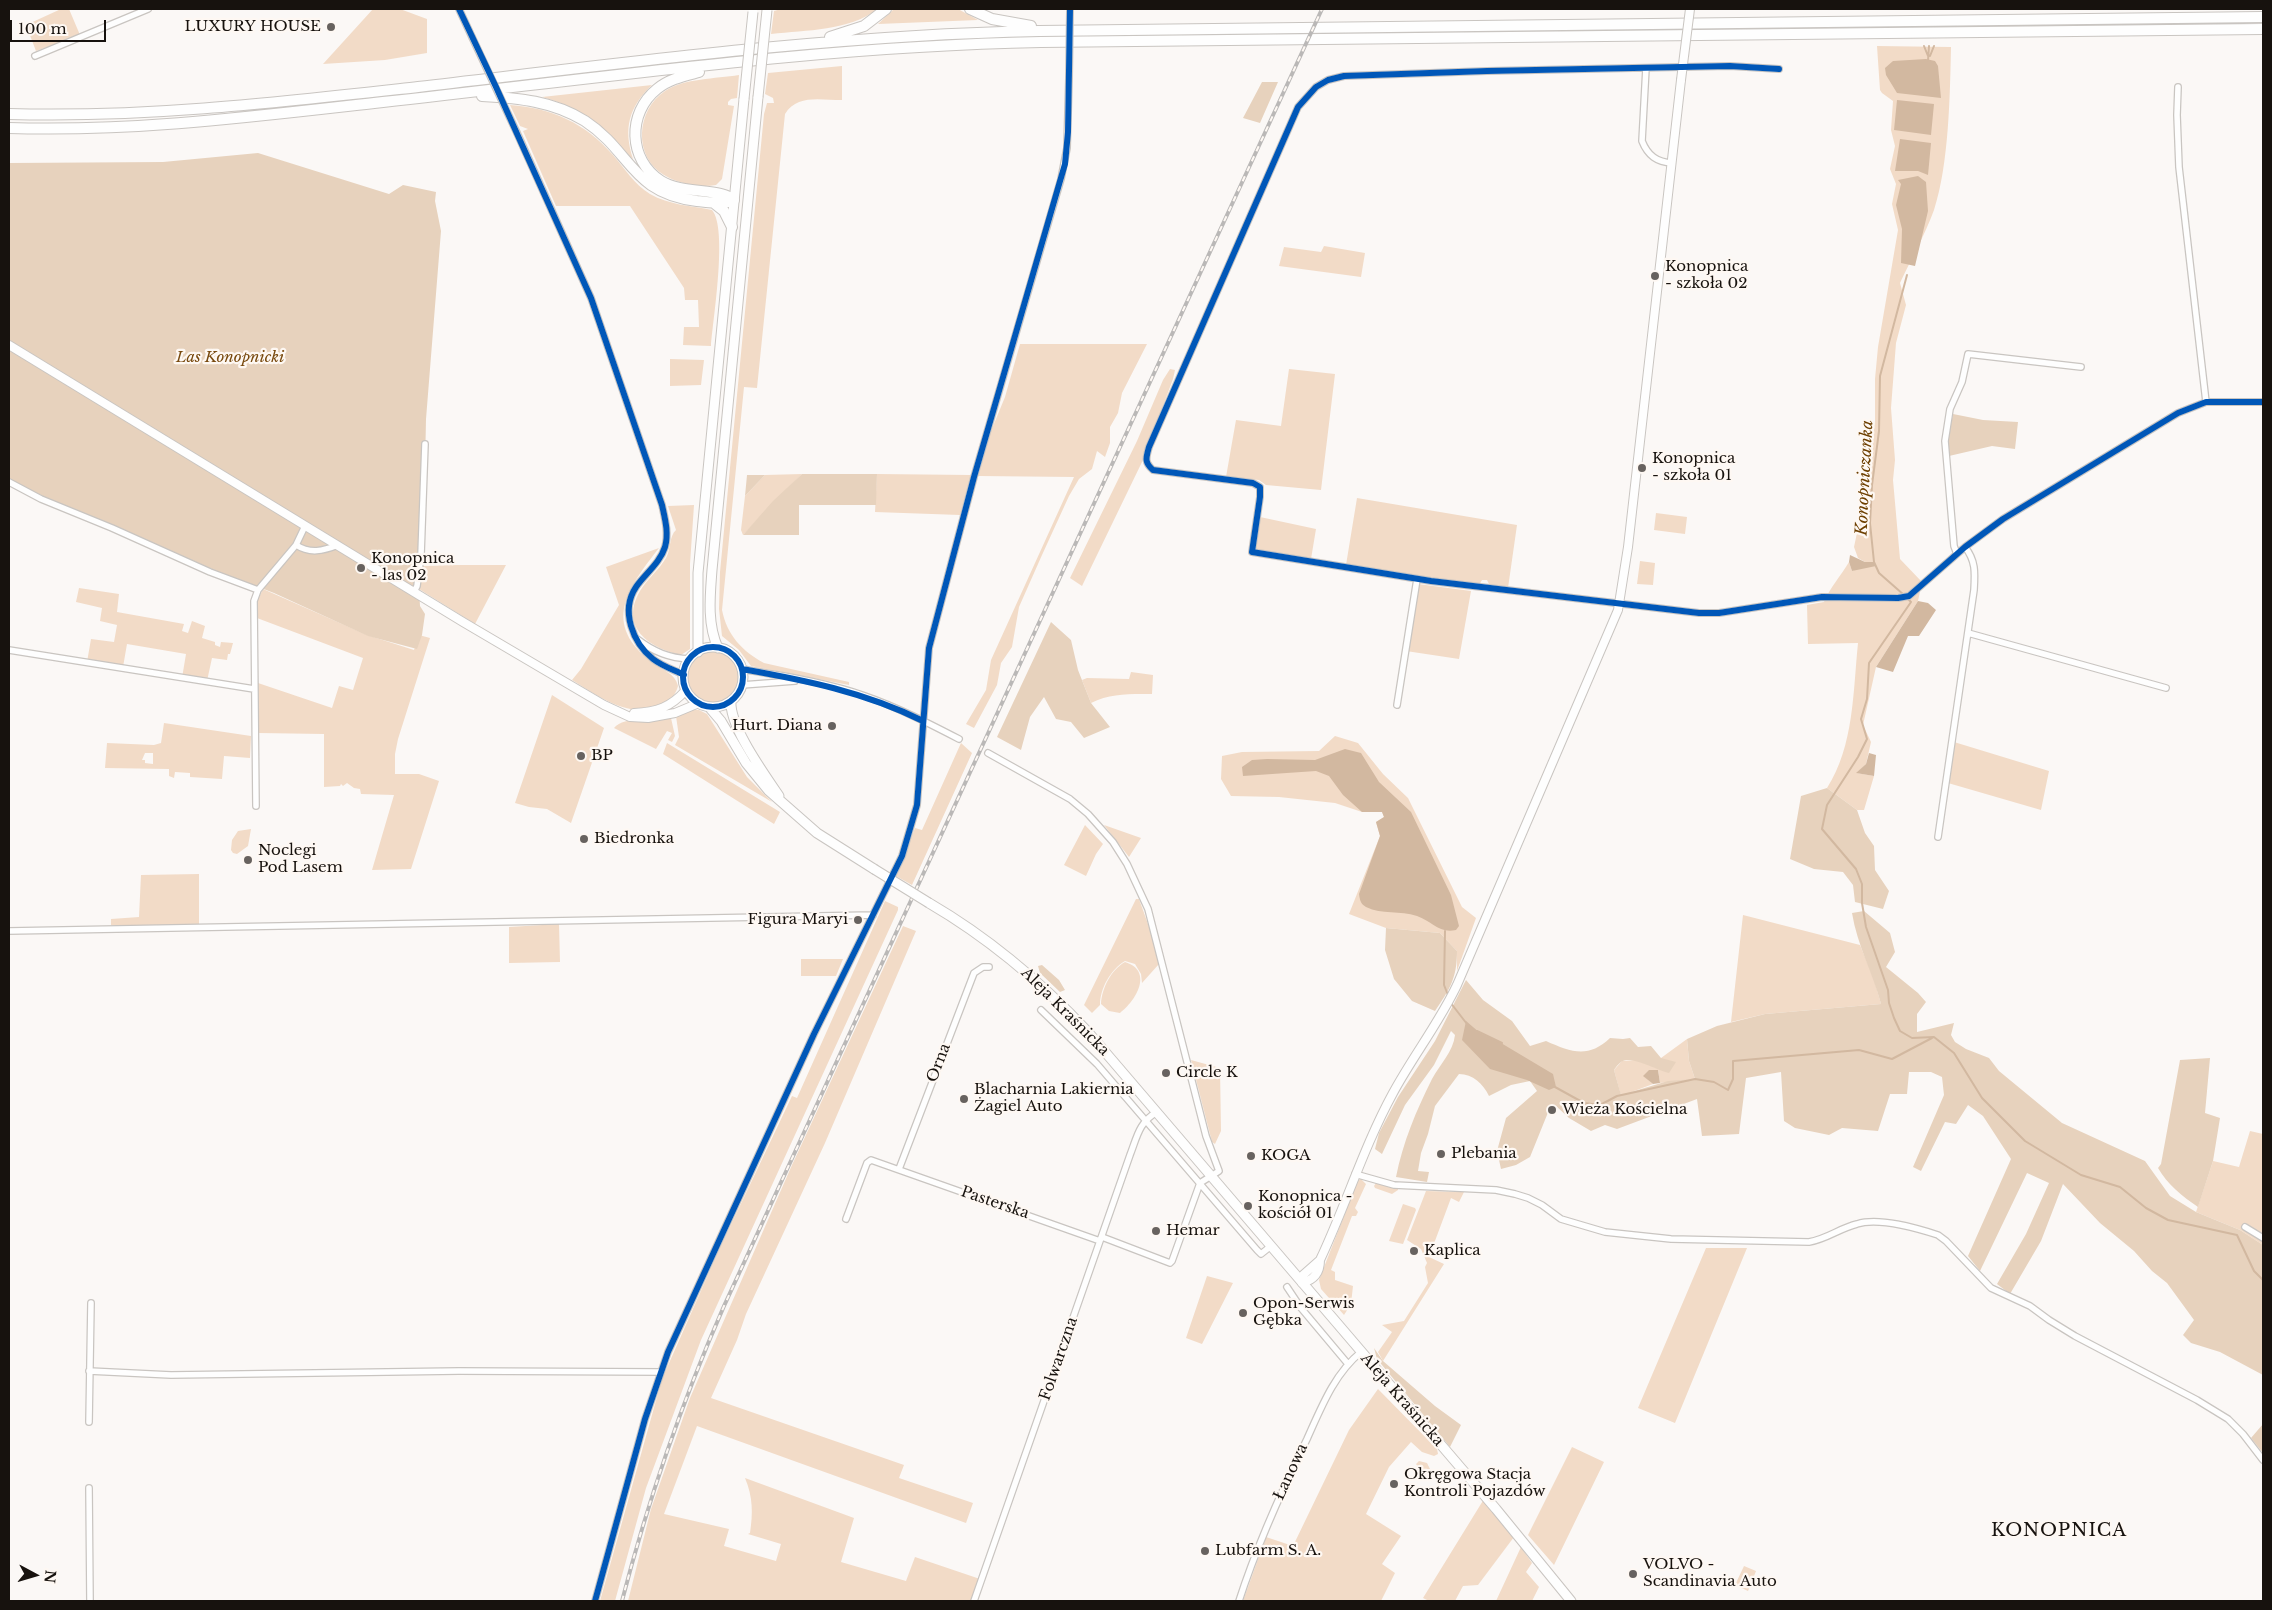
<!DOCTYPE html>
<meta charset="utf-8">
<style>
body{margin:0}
#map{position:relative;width:2272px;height:1610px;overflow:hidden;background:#fbf8f6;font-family:"Libre Baskerville",serif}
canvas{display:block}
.frame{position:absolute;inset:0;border:10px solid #17120e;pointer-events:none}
.north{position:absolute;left:10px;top:1550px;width:50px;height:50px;-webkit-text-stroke:4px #fef8f3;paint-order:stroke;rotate:96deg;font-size:14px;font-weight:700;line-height:20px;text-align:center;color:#17120e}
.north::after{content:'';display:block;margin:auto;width:18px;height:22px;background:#17120e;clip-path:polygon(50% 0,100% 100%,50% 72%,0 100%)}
.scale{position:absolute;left:10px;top:20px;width:96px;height:22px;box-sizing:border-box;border:2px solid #17120e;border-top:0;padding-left:6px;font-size:15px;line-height:18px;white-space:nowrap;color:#17120e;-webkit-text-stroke:4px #fef8f3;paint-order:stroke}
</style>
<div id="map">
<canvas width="2272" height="1610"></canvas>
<div class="frame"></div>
<div class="north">N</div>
<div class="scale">100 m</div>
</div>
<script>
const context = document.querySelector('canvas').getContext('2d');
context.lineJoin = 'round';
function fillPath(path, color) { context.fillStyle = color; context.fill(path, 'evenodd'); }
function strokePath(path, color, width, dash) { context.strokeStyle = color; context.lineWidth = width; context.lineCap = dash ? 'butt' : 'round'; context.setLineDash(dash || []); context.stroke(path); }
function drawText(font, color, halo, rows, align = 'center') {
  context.font = font + ' "Libre Baskerville",serif'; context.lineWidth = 4.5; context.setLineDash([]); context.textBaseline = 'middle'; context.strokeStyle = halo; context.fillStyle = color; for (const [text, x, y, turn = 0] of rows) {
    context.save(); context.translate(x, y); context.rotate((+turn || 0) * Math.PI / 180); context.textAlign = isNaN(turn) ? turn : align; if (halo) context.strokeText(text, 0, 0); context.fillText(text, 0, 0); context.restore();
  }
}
fillPath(new Path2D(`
 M61 9H69L80 35 52 48 47 47 36 51 26 25Z
 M373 9H400L427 19V53L385 60 323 64Z
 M781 9H878C848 31 807 30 771 34L774 11Z
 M894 9H958L978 20 878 24Z
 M1877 46 1951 47C1950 95 1949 164 1934 210 1925 235 1911 259 1900 283L1906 305 1896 343 1891 408 1895 460 1893 480 1900 559 1922 582 1918 601 1876 667 1863 725 1871 742 1866 764 1857 773 1874 776 1864 810H1857L1827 788C1854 746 1853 692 1858 643L1808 644 1807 605 1824 602C1830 587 1841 576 1849 562L1852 571 1874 562H1865L1858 558 1854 547 1866 490 1875 421V379L1878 347 1898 230 1892 204 1896 184 1890 169 1895 146 1891 130 1893 101 1882 93 1880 90Z
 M842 66V100C820 100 797 94 785 114L757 388 744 387 722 610C727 635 742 651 764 663L849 682V685L751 666 739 650 722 636 719 609 720 572 764 114 767 103H774L773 98 765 94 768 73Z
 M739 75 737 98 731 99 728 102V105L734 106 722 179 716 185C699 188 679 184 664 175 633 157 636 110 665 91 685 78 715 79 739 75Z
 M652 85C629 107 623 128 633 159 624 152 618 142 609 134 590 115 567 104 542 97Z
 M510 105C552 108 585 123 613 155 625 169 634 184 650 194 669 205 692 206 712 210 728 229 713 319 711 346L683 345 684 327H699L698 300H685L684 288 630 206H556L523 131 528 129 520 126Z
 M1324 246 1365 253 1361 277 1279 266 1284 247 1321 252Z
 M1020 344H1147L1122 393 1118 413 1110 427V443L1105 457 1097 451 1092 469 1079 479 1069 496 1042 555 1019 607 1012 647 1001 663 997 685 974 728 966 724 986 690 991 660 1074 477 978 476 989 436 1005 397Z
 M670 359 704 360 701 385 670 386Z
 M1170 369 1175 370 1173 379 1142 462 1082 586 1070 578 1137 441 1163 380Z
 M1289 369 1335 374 1321 490 1266 485 1259 480 1226 477 1236 420 1281 426Z
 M802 474 743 535 741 530 745 496 765 475Z
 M877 474 971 475 960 515 875 512Z
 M1357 498 1517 525 1508 588 1490 586 1487 580H1482L1479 585 1346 565Z
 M694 505 690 564V649L681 655C649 648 619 627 640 591 647 579 659 570 666 558 671 549 669 536 676 530L668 506Z
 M1656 513 1687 517 1685 534 1654 530Z
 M1260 517 1316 529 1311 559 1257 550 1255 546Z
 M659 548C627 589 601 624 653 663 663 671 675 673 678 686 676 694 672 698 665 703 634 723 598 696 572 680L581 669 619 605 606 567Z
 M1640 561 1655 563 1653 585 1637 584Z
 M458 565H506L475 624 419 589 422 566Z
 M1418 584 1471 591 1459 659 1406 651Z
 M79 588 119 594 117 612 184 624 182 631 188 633 192 621 205 626 202 638 215 642V645L220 647 221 642 233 643 230 654H228L227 660 212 658 207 681 182 678 186 654 127 644 123 667 87 662 91 639 114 642 117 625 100 621 102 608 76 602Z
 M263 589 367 635 414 650 419 635 430 638 398 739 395 754V774H419L439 781 411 869 372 870 394 795 361 794 360 789 354 788 347 783 343 786 341 784 340 786 324 787V734L258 733V683L332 708 339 686 353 690 363 658 257 618 258 599Z
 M688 677a26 26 0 1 1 52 0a26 26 0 1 1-52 0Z
 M1131 672 1153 675 1152 694C1130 694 1111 693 1091 703L1082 680 1087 678 1129 679Z
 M552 695 604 728 571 823 547 809 529 807 515 803Z
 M691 710H699L707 714 747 777 772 802 675 745 679 737 676 716Z
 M671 718 675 736 672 742 668 740 672 733 667 731 656 749 614 728C625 715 654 722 671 718Z
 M164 723 251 736 250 758 224 756 222 779 190 777V773L175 772 174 778 169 776V769L105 768 107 743 154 745 161 743ZM145 753H153V764L145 763V760H142Z
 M1335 736 1358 743 1383 774 1408 798 1462 907 1476 918 1457 971V951L1440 933 1386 928 1349 914 1380 836 1376 822 1384 817 1382 812H1362L1335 803 1279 797 1231 796 1221 779 1222 756 1242 752 1319 751Z
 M1954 742 2049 771 2041 810 1948 783Z
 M667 743 780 812 774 824 663 754Z
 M961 743 972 753 912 885 896 876 915 828 922 830Z
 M1085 825 1103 844 1096 854 1086 876 1064 865Z
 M1104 825 1141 838 1129 857Z
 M251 829 248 846 237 854 233 853 231 850 232 840 238 831Z
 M199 874V926L111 925V919L139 917 141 875Z
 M1136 899H1139L1153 938 1159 964 1142 983 1141 974 1135 964 1125 961C1110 970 1100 989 1100 1005L1092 1013 1084 1005Z
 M885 901 898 907V910L701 1340 646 1488 615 1601H600L662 1379 719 1250 792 1096 797 1098Z
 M1743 915 1860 945 1874 979 1881 1004 1765 1014 1731 1022Z
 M559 924 560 962 509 963V927Z
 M903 926 916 931 825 1143 746 1314 737 1340 711 1398 904 1465 899 1478 973 1503 966 1523 697 1426 664 1514 729 1529 724 1546 776 1561 781 1544 748 1534 750 1533C753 1513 753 1497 745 1478L854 1518 841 1562 906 1581 915 1557 980 1579 972 1601H628L651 1509 690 1398 792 1165Z
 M801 959H843L836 976H801Z
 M1125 962C1154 971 1136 1001 1120 1013L1109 1011 1101 1004C1102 988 1111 970 1125 962Z
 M1687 1039 1689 1061 1695 1079 1660 1083 1658 1070 1644 1076 1653 1084 1621 1096 1614 1070 1622 1061 1661 1058Z
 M1191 1060 1220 1068 1221 1131 1215 1144 1212 1142Z
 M2250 1131 2263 1134V1245L2240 1230 2196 1212 2213 1161 2239 1167Z
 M1361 1179 1366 1184 1355 1208 1358 1212 1356 1216H1352L1331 1270 1335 1272V1280L1353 1286 1351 1304 1344 1315 1321 1289 1319 1280 1358 1180Z
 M1376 1183 1398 1189V1190L1392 1194 1375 1188 1374 1186Z
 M1426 1191 1464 1192 1459 1202 1451 1198 1429 1257 1444 1264 1383 1361 1378 1352 1392 1332 1382 1325 1404 1321 1428 1283 1425 1267 1427 1263 1421 1249 1407 1240Z
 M1403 1204 1415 1208 1416 1210 1403 1244 1389 1241Z
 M1706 1248H1747L1675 1423 1638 1408Z
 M1207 1276 1233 1283 1202 1344 1186 1338Z
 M1378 1389 1437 1449 1438 1454 1434 1456 1422 1452 1411 1442 1389 1467 1366 1514 1401 1536 1382 1564 1395 1573 1381 1601H1243L1266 1537 1293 1546 1349 1430Z
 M1572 1447 1604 1462 1554 1565 1528 1535Z
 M1419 1461 1427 1463 1430 1469 1421 1471 1416 1464Z
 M1484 1499 1514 1537 1478 1585 1463 1586 1455 1601H1429L1423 1598Z
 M1521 1547 1532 1563 1526 1572 1539 1587 1532 1601H1496Z
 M1744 1566 1756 1571 1748 1591 1735 1585Z`), '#f2dbc7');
fillPath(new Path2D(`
 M1262 82H1278L1260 123 1243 118Z
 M258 153 389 194 403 185 436 192 435 201 441 231 426 419 424 517 419 589 420 606 425 614 422 635 417 649 368 636 274 593 212 569 115 526 77 512 9 480V163L163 162Z
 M1953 414 1983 420 2018 422 2015 449 1992 446 1949 456 1948 439Z
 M802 474H877L876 505H799V535H743L773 501Z
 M747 475H765L745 496Z
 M1051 622 1071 640 1078 670 1091 703 1110 727 1084 738 1071 722 1056 719 1044 697 1030 717 1021 750 997 737Z
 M1827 788 1857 810 1865 833 1874 846 1875 870 1889 891 1883 909 1855 902 1853 885 1843 872 1814 869 1790 859 1801 796Z
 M1864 911 1890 933 1895 952 1886 967 1918 993 1926 1002 1917 1014V1032L1954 1023 1951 1035 1955 1042 1966 1049 1989 1058 1999 1071 2062 1123 2145 1161 2170 1196 2196 1212 2240 1230 2263 1245V1375L2220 1352 2191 1343 2183 1335 2194 1320 2167 1283 2152 1271 2134 1251 2100 1223 2063 1184 2041 1241 2010 1294 1997 1284 2026 1234 2049 1183 2027 1173 1980 1271 1968 1256 2011 1159 1983 1116 1968 1105 1956 1124 1945 1122 1921 1171 1913 1167 1944 1095 1942 1077 1931 1072H1909L1907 1094H1890L1878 1131 1842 1128 1829 1135 1795 1128 1784 1121 1781 1072 1746 1078 1739 1134 1702 1136 1697 1099 1617 1129 1605 1125 1591 1131 1569 1118 1556 1106 1549 1110 1530 1157 1516 1165 1501 1169 1497 1151 1506 1118 1537 1091 1530 1081 1511 1085 1489 1096C1483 1084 1473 1074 1459 1074L1435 1106 1428 1134 1421 1153 1418 1171 1429 1172 1427 1182 1396 1177C1403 1142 1416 1111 1432 1079 1440 1064 1453 1052 1455 1035L1451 1031 1434 1065 1405 1105 1382 1154 1375 1149 1379 1133 1398 1097 1435 1041 1466 980 1483 1000 1512 1021 1530 1046 1546 1041C1571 1052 1588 1059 1610 1038L1623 1039 1630 1038 1638 1047 1651 1046 1661 1058 1676 1062 1669 1073C1657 1070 1632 1056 1623 1061 1620 1062 1616 1067 1614 1070L1621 1095 1668 1081 1695 1079 1689 1061 1687 1039 1717 1026 1765 1014 1881 1004C1873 973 1857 945 1852 913Z
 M1386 928 1440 933 1457 951C1457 978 1450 989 1435 1011L1412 1001 1394 979 1385 950Z
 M1042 965 1059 980 1065 990 1060 992 1040 973 1038 966Z
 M2210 1058 2205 1113 2220 1118 2213 1161 2198 1207C2183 1197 2167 1184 2158 1168L2161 1164 2180 1060Z
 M1374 1348 1383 1361 1435 1406 1461 1425 1450 1447 1377 1359Z
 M2263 1424V1453L2251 1438Z`), '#e7d2bd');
fillPath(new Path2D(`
 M1926 59 1935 61 1938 66 1941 98 1897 93 1886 75 1885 68 1893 61Z
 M1897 100 1934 104 1931 135 1894 130Z
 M1900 139 1931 143 1928 175 1918 171H1895Z
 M1918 176 1926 182 1928 211 1915 266 1901 263 1902 229 1896 205 1901 184 1898 180Z
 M1850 555 1865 562H1874L1876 566 1852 571 1849 562Z
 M1918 601 1928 603 1936 610 1919 636H1908L1893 672 1876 667Z
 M1345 749 1361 753 1379 782 1411 812 1451 895 1459 926 1456 930C1439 934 1432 921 1417 916 1400 910 1382 915 1366 907 1361 904 1360 901 1359 894L1380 836 1376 822 1384 817 1382 812H1362L1343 795 1329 776 1316 771 1243 776 1242 767 1252 760 1267 759 1315 760Z
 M1869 753 1876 755 1874 776 1856 773 1866 764Z
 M1466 1021 1480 1033 1501 1043 1553 1074 1556 1087 1549 1090 1527 1080 1490 1069 1462 1040Z
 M1649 1070H1658L1660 1083 1653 1084 1643 1076Z`), '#d2b8a0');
strokePath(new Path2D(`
 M1924 46 1928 56
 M1930 56 1934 46
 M1928 61 1929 46
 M1904 595 1879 573 1874 562 1870 523 1872 485 1879 431 1880 376 1907 275
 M1908 599 1911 602 1869 663 1867 699 1861 719 1867 739 1858 757 1827 805 1822 829 1856 869 1862 884V903L1866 927 1888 990 1889 1003 1894 1018 1900 1031 1912 1038 1934 1037 1954 1053 1982 1098 2025 1141 2081 1175 2120 1187 2146 1208 2168 1220 2237 1235 2254 1271 2263 1280
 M1445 931 1444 985 1448 995
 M1450 1002 1467 1024
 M1477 1031 1502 1043
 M1555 1087 1584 1103 1600 1105 1617 1096 1695 1079 1714 1082 1728 1090 1733 1079V1061L1859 1050 1892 1059 1932 1038`), '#d2b8a0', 2);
const street = new Path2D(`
 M459 9 472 37
 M35 56 148 9
 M1646 68 1642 141C1648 156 1657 162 1672 163
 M1779 69 1730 66 1487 71 1344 76 1328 80 1316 87 1298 107 1149 447C1146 458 1144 462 1153 470L1253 483 1260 487V497L1252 552 1431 581 1699 613H1719L1822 597 1898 598 1909 596 1965 547 2003 519 2178 413 2206 402H2263
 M2178 87 2177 115 2179 167 2206 402
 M517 133 591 298 662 505C665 519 669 533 665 547 660 563 645 574 636 587 620 611 633 643 653 659 662 666 674 670 684 675
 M9 482 41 499 112 528 210 572 258 590
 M296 545C310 554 323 551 338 545
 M1957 554 1954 546 1945 441 1950 409 1962 382 1968 354 2081 367
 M414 592 417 586 421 555 425 444
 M1968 633 2166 688
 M637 639C654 652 669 658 690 659
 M9 650 254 689
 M742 669C782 676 826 682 865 696 897 707 928 723 959 739
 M742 685 795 681
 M1397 705 1417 579
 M988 753 1070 799 1088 814 1113 842 1127 864 1148 909 1206 1136 1219 1171 1200 1183 1172 1261 1170 1263 1102 1237
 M256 806 254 601 258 590 296 545 305 526
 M1938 837 1974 590C1975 573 1976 561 1965 547
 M9 931 873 915
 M1041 1010 1097 1064 1257 1250 1261 1254 1271 1246
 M899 1169 974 973 983 967H989
 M1355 1174 1394 1185 1496 1190 1515 1194 1528 1198 1542 1205 1561 1219 1605 1232 1671 1239 1809 1242C1827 1239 1840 1228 1857 1224 1879 1217 1916 1228 1938 1235L1946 1241 1991 1288 2030 1306 2049 1320 2075 1336 2197 1400 2228 1419 2243 1434 2263 1460
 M846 1219 867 1163 871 1160 1100 1241
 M2245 1227 2263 1238
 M1287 1287 1301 1308 1348 1364
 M89 1371 171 1375 459 1371 661 1372
 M89 1422 91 1303
 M89 1488 90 1601
 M595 1601 645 1419 668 1352 814 1034 902 856 917 805 929 648 974 477 1061 179 1067 148 1069 78
 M974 1601 1130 1155C1137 1137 1139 1122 1157 1112
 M1239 1601C1257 1545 1281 1492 1307 1439 1321 1408 1334 1374 1361 1352`);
const secondary = new Path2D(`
 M9 345 463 622 604 705 630 717 648 718 675 713 699 703
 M634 713C657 712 671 707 686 690
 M1320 1260 1303 1275 1302 1283C1314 1280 1320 1272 1320 1260 1346 1205 1364 1146 1393 1093 1413 1056 1439 1023 1457 985L1618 610 1628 547 1681 80`);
const primary = new Path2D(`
 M683 677a30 30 0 1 1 60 0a30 30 0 1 1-60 0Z
 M718 648C707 624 710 596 712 570L758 97
 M698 652V573L744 99
 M731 701C729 726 765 775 779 796
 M709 707 721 721 746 763 768 790 817 833 874 869
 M929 903C989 938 1041 982 1088 1032L1496 1509 1571 1601`);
const highway = new Path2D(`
 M970 9 992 19 1031 26
 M830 37 864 26 886 9
 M699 72C684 76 669 79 657 89 627 113 628 160 661 181 681 194 722 188 734 200
 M482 96C518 98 553 101 585 121 632 152 631 193 697 201 709 202 723 205 734 200
 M9 114C146 118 282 102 418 87 624 63 831 35 1039 31L2263 17
 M9 128C134 132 258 116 383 102 601 78 821 46 1041 42L2263 29
 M714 203 724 211 732 227`);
strokePath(street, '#c9c5c1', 8);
strokePath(secondary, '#c9c5c1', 10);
strokePath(primary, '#c9c5c1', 11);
strokePath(highway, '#c9c5c1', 12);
strokePath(street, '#fefefe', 5.5);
strokePath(secondary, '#fefefe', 8);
strokePath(primary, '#fefefe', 9);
strokePath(highway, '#fefefe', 10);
const rail = new Path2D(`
 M622 1601C648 1500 682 1402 724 1306L1322 9`);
strokePath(rail, '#bab8b7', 4);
strokePath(rail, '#fef8f3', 2, [5.5]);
const streetBridge = new Path2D(`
 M472 37 517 133
 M1069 78 1070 9`);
const secondaryBridge = new Path2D(`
 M1681 80 1690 9`);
const primaryBridge = new Path2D(`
 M758 97 767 10
 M744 99 753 12
 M874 869 929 903`);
strokePath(streetBridge, '#c9c5c1', 8, []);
strokePath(secondaryBridge, '#c9c5c1', 10, []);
strokePath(primaryBridge, '#c9c5c1', 11, []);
strokePath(streetBridge, '#fefefe', 5.5);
strokePath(secondaryBridge, '#fefefe', 8);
strokePath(primaryBridge, '#fefefe', 9);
strokePath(new Path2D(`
 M459 9 496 87 591 298 662 505C665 519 669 533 665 547 660 563 645 574 636 587 620 611 633 643 653 659 662 666 674 670 684 675
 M1779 69 1730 66 1487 71 1344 76 1328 80 1316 87 1298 107 1149 447C1146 458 1144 462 1153 470L1253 483 1260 487V497L1252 552 1431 581 1699 613H1719L1822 597 1898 598 1909 596 1965 547 2003 519 2178 413 2206 402H2263
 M683 677a30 30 0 1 1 60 0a30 30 0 1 1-60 0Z
 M742 669C804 680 865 692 923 721
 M595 1601 645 1419 668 1352 814 1034 902 856 917 805 929 648 974 477 1065 164 1068 132 1070 9`), '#0057b8', 6);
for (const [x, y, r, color] of [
 [331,27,5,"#67625f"],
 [1655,276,5,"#67625f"],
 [1642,468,5,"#67625f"],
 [361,568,5,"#67625f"],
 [832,726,5,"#67625f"],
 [581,756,5,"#67625f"],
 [584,839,5,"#67625f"],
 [248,860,5,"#67625f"],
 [858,920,5,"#67625f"],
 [1166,1073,5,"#67625f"],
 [964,1099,5,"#67625f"],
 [1552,1110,5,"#67625f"],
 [1441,1154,5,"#67625f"],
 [1251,1156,5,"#67625f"],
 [1248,1206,5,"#67625f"],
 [1156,1231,5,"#67625f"],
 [1414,1251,5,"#67625f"],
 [1243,1313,5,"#67625f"],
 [1394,1484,5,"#67625f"],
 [1205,1551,5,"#67625f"],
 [1633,1574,5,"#67625f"]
]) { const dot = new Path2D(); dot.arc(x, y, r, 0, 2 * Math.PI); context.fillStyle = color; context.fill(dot); strokePath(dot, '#fef8f3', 2); }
drawText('15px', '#17120e', '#fef8f3', [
 ["LUXURY HOUSE",321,27,"right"],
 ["Konopnica",1665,267],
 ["- szkoła 02",1665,284],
 ["Konopnica",1652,459],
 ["- szkoła 01",1652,476],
 ["Konopnica",371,559],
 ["- las 02",371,576],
 ["Hurt. Diana",822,726,"right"],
 ["BP",591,756],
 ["Biedronka",594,839],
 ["Noclegi",258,851],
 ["Pod Lasem",258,868],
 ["Figura Maryi",848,920,"right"],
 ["Circle K",1176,1073],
 ["Blacharnia Lakiernia",974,1090],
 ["Żagiel Auto",974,1107],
 ["Wieża Kościelna",1562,1110],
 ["Plebania",1451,1154],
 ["KOGA",1261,1156],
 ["Konopnica -",1258,1197],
 ["kościół 01",1258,1214],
 ["Hemar",1166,1231],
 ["Kaplica",1424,1251],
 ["Opon-Serwis",1253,1304],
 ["Gębka",1253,1321],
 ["Okręgowa Stacja",1404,1475],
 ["Kontroli Pojazdów",1404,1492],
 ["Lubfarm S. A.",1215,1551],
 ["VOLVO -",1643,1565],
 ["Scandinavia Auto",1643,1582]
], 'left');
drawText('italic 15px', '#78490e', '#fef8f3', [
 ["Las Konopnicki",230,358]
]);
drawText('15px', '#17120e', '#fef8f3', [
 ["Aleja Kraśnicka",1065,1012,45],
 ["Orna",939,1063,-69],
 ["Pasterska",995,1203,19],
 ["Folwarczna",1059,1359,-71],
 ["Aleja Kraśnicka",1402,1400,49],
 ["Łanowa",1291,1472,-65]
]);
drawText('italic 16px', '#6d3f00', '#fef8f3', [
 ["Konopniczanka",1865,478,-87]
]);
context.letterSpacing = '1px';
drawText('18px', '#17120e', '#fef8f3', [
 ["KONOPNICA",2059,1531]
]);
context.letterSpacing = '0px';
</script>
